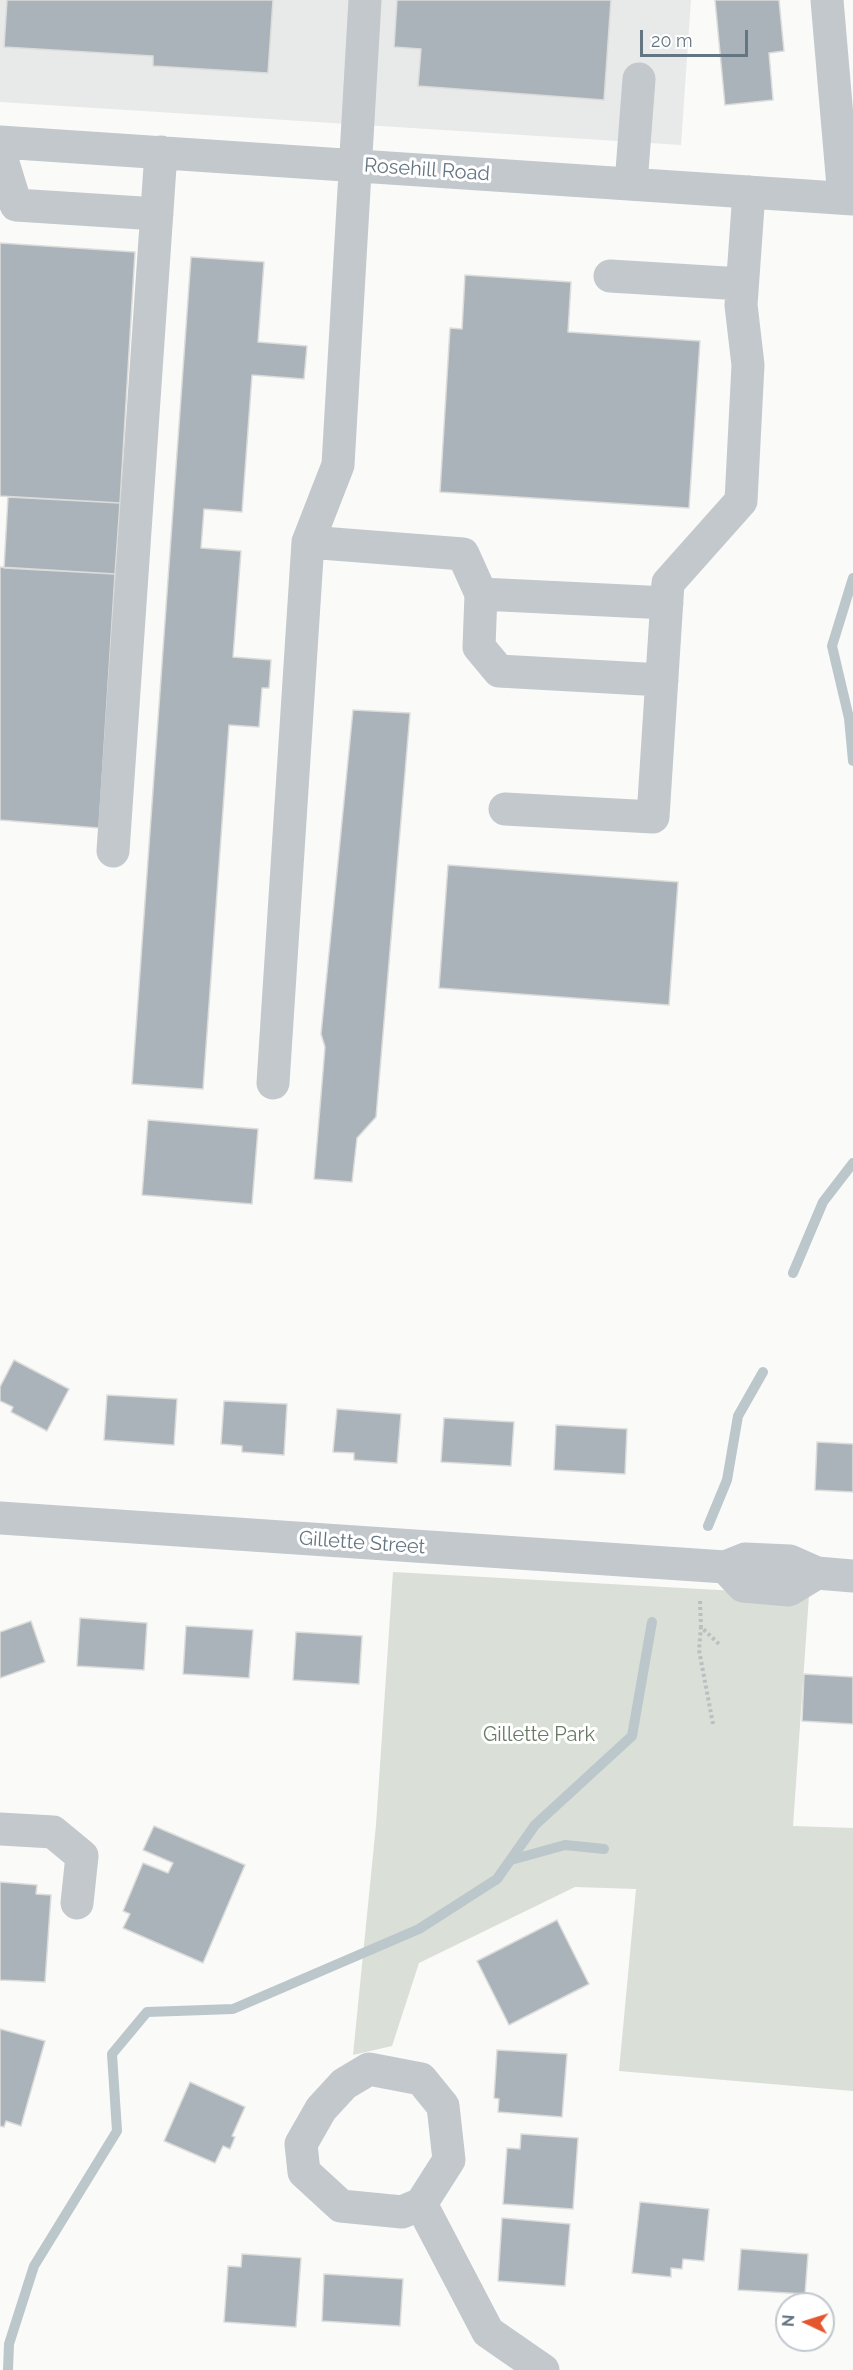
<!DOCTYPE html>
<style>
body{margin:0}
#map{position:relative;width:853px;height:2370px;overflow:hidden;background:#fafaf8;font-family:Raleway,sans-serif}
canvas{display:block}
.north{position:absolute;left:775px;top:2292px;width:60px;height:60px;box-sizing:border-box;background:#fff;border:2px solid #c1c8cd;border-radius:50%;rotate:274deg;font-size:16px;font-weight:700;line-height:24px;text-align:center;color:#657683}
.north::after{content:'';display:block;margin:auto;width:21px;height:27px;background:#e4572e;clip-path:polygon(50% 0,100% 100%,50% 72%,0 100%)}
.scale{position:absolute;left:640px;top:30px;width:108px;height:27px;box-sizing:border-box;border:3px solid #657683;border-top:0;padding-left:8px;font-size:18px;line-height:21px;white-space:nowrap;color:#657683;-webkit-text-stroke:4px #fff;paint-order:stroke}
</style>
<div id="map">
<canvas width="853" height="2370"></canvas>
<div class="north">N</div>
<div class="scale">20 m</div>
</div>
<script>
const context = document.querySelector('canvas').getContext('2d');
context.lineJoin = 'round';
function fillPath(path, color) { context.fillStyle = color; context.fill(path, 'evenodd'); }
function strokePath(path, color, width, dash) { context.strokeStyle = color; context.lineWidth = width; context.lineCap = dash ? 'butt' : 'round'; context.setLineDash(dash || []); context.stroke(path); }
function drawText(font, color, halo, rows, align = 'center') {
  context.font = font + ' Raleway,sans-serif'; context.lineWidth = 6; context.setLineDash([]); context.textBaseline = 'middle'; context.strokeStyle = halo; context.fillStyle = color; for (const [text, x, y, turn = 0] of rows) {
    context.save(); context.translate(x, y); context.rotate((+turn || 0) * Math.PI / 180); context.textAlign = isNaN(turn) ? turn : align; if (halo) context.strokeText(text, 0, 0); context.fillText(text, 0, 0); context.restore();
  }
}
fillPath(new Path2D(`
 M0 0H691L681 145 0 102Z`), '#e8e9e9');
fillPath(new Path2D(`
 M393 1572 809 1595 793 1826 853 1828V2091L619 2071 636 1889 575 1887 419 1963 392 2046 353 2055 376 1825Z`), '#dadfd7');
strokePath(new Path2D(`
 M853 578 832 646 849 718 853 761
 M793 1273 823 1202 853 1163
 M708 1526 727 1480 738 1416 763 1372
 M511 1860 565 1845 604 1849
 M8 2370 9 2344 34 2266 117 2131 112 2054 147 2012 233 2009 419 1929 497 1879 535 1825 632 1736 652 1622`), '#bbc7cb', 10);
const building = new Path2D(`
 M7 0H273L268 73 153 66V56L4 47Z
 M397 0H611L604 100 418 86 421 49 394 47Z
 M715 0H779L784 51 769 53 773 100 725 105Z
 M0 243 135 252 120 503 0 496Z
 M191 257 264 262 258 342 307 346 304 379 252 375 242 512 204 509 201 548 241 551 233 657 271 660 269 688H262L259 727 229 725 203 1089 132 1084Z
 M465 275 571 282 568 332 700 341 689 508 440 492 450 328 462 329Z
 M8 497 120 503 115 574 4 568Z
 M0 567 115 574 99 828 0 820Z
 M353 710 410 713 376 1117 357 1138 352 1182 314 1179 325 1047 321 1034Z
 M448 865 678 882 669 1005 439 988Z
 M148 1120 258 1129 252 1204 142 1195Z
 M14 1360 69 1389 47 1431 11 1412 13 1407 0 1401V1387Z
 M107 1395 177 1399 174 1445 104 1440Z
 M224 1401 287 1404 284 1455 242 1452V1446L221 1444Z
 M337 1409 401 1414 397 1463 354 1460V1453L333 1452Z
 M444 1418 514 1422 511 1466 441 1462Z
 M556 1425 627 1429 625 1474 554 1470Z
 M817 1442 853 1444V1492L815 1490Z
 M80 1618 147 1623 144 1670 77 1666Z
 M31 1621 45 1662 0 1678V1632Z
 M186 1626 253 1630 249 1678 183 1674Z
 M296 1632 362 1636 359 1684 293 1680Z
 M804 1674 853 1677V1724L802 1721Z
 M154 1826 245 1865 203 1963 123 1928 130 1914 123 1911 143 1863 168 1873 173 1863 143 1850Z
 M0 1882 37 1885 36 1894 51 1895 45 1982 0 1980Z
 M557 1920 589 1984 509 2025 477 1961Z
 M0 2029 45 2041 21 2126 6 2121 4 2127 0 2126Z
 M497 2050 567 2054 562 2117 498 2112 499 2099 494 2098Z
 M190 2082 245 2107 232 2136 235 2137 230 2149 223 2146 215 2163 164 2141Z
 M521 2134 578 2138 573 2209 503 2204 507 2148 520 2149Z
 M640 2202 709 2209 704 2261 683 2259 682 2269 671 2268V2277L632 2273Z
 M502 2218 570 2224 565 2286 498 2281Z
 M741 2249 808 2254 805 2294 738 2290Z
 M242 2254 301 2258 296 2327 224 2322 228 2266 241 2267Z
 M324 2274 403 2279 400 2326 322 2321Z`);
fillPath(building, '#aab3b9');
strokePath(building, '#dcdcda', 1.5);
strokePath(new Path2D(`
 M700 1601 701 1627
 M713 1724 699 1650 701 1627 719 1644`), '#bbbfc2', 4, [3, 3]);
strokePath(new Path2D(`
 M827 0 844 198
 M0 142 853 199
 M0 153 16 205 157 214
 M631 184 639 79
 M610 276 742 284
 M308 542 463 554 481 594 479 647 499 671 662 680
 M481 594 667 603
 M505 809 653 817 668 583 741 501 748 365 741 305 749 192
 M113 851 161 152
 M273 1083 308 542 338 465 365 0
 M0 1518 725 1567 745 1559 790 1561 817 1573 853 1576
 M725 1567 743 1586 789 1590 817 1573
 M0 1829 53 1832 82 1856 77 1903
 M369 2069 421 2079 443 2106 449 2160 421 2204 402 2212 341 2206 304 2172 301 2144 321 2109 344 2084Z
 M421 2204 488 2332 543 2370`), '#c3c8cc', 33);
drawText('20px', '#657683', '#fff', [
 ["Rosehill Road",427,170,4],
 ["Gillette Street",362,1543,4]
]);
drawText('20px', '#687a64', '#fff', [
 ["Gillette Park",539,1735]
]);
</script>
